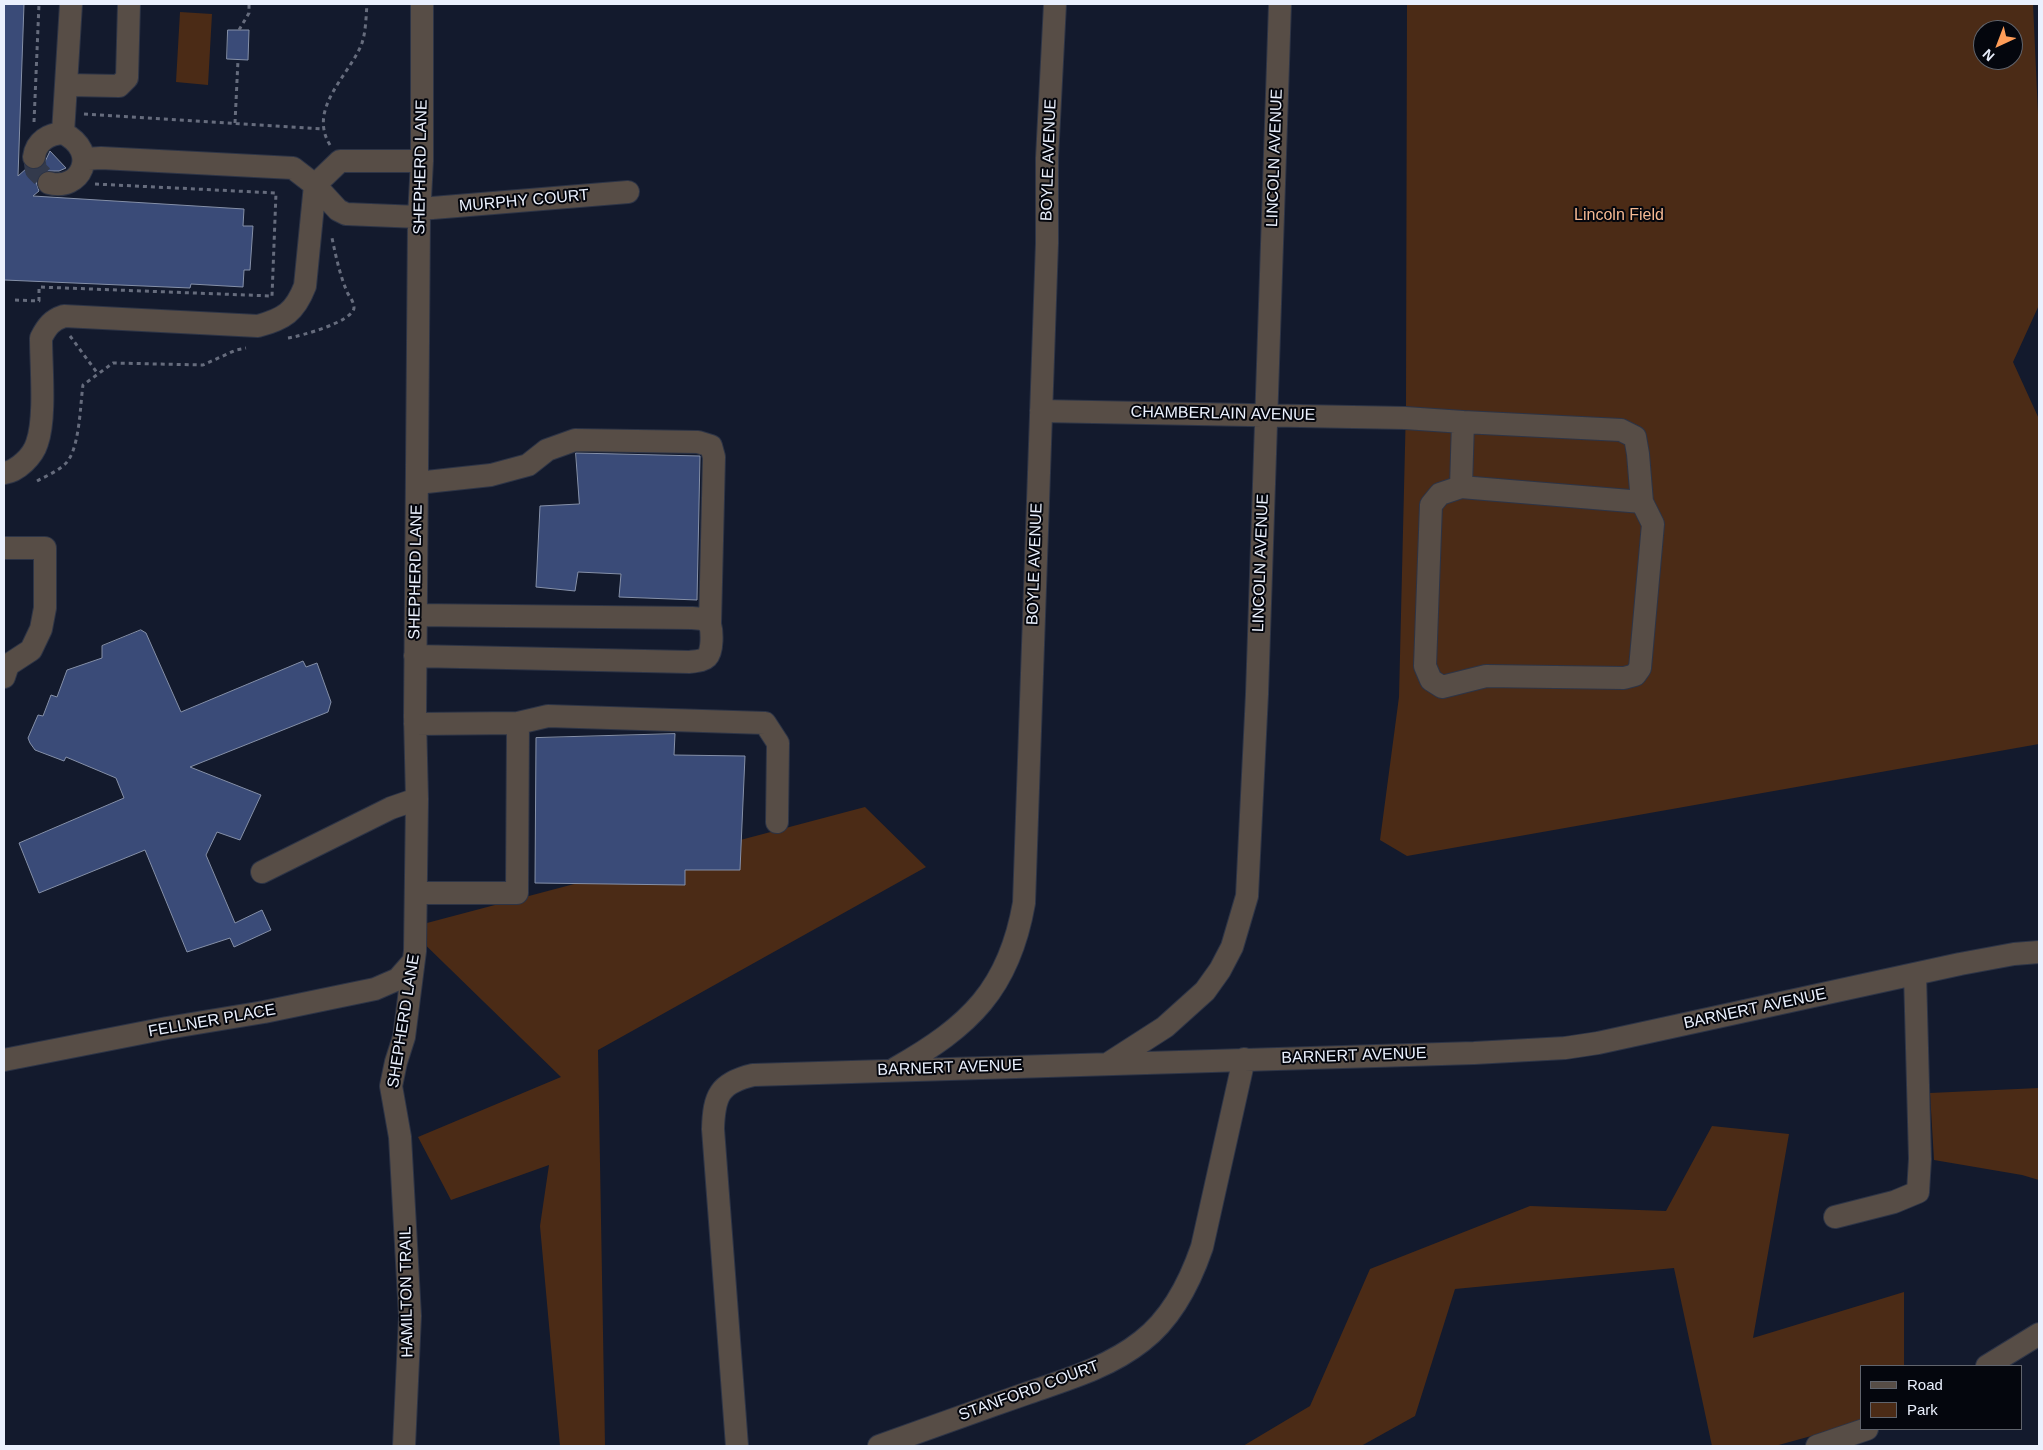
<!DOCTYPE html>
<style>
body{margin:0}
#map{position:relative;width:2043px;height:1450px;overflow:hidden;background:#131a2d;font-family:Arial,sans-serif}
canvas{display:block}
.frame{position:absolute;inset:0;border:5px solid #eaf0fd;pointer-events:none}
.legend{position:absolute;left:1860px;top:1365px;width:162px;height:65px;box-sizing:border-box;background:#04060d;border:1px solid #60646d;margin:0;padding:6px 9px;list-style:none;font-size:15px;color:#eaf0fd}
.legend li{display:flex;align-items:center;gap:10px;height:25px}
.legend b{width:25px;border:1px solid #60646d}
.north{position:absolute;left:1973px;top:20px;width:50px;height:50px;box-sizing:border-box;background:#04060d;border:1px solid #60646d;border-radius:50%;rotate:223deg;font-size:14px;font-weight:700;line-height:20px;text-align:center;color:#eaf0fd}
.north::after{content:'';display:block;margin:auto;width:18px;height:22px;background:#fe9c58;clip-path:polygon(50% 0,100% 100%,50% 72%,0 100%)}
</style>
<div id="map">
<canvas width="2043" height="1450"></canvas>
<div class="frame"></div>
<ul class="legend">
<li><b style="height:6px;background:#574d46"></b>Road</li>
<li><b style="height:14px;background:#4b2b16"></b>Park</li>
</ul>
<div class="north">N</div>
</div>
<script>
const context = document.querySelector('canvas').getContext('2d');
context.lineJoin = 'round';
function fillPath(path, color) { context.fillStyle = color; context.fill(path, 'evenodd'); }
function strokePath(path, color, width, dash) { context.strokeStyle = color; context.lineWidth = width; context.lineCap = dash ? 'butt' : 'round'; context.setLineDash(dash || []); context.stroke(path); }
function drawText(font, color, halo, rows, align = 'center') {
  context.font = font + ' Arial,sans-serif'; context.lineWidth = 4; context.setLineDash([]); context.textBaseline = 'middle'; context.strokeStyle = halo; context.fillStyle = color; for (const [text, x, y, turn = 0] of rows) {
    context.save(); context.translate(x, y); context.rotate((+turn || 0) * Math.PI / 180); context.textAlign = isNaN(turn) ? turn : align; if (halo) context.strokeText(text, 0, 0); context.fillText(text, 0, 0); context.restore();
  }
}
fillPath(new Path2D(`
 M1407 4H2033L2039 136V305L2013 362 2039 419V744L1407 856 1380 840 1399 697 1406 406ZM1983 30H2013V60H1983Z
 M180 12 212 14 208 85 176 82Z
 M865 807 926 867 598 1050 605 1446H560L540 1226 549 1165 451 1200 418 1137 561 1077 408 928Z
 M2039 1088V1180L2022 1175 1934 1160 1930 1093Z
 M1712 1126 1789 1134 1753 1338 1904 1292V1366H1862V1422L1775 1446H1712L1674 1268 1455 1289 1415 1416 1361 1446H1243L1310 1406 1370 1269 1530 1206 1666 1211Z`), '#4b2b16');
const building = new Path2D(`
 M4 4H24L18 176 27 168 37 170 43 166 50 151 66 168 59 171H44L39 175 36 182 39 191 33 196 244 209 243 226H253L250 270H244L243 287 191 284 190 288 4 280Z
 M228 30H249L248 60 227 59Z
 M576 453 700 456 697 600 619 597 621 574 578 572 575 591 536 587 540 506 579 504Z
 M141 630 146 633 181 712 303 661 306 667 317 663 331 702 328 712 190 767 261 795 240 840 217 832 206 855 235 923 262 910 271 930 234 947 230 938 187 952 145 850 39 893 19 843 124 798 116 778 66 757 64 761 35 750 30 743 28 738 38 715 43 716 51 695 57 697 67 670 102 658V646Z
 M675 734 674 755 745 756 740 870H685V885L535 883 536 738Z`);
fillPath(building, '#3a4b78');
strokePath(building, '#8590a8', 1);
strokePath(new Path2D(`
 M34 157 36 170 49 183`), '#333a4c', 22, [22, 11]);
const minor = new Path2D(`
 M68 85 119 86 127 78 129 4
 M63 133 71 4
 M34 157C36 141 49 134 63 133 101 152 80 192 49 183
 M84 159 101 158 293 168 315 185 338 210 346 214 419 217
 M420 209 628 192
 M1041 411 1405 418 1463 422 1461 487 1642 502 1638 454 1635 437 1621 430 1463 422
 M4 473C18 471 33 456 37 443 46 418 41 366 41 338 47 326 52 320 64 316L258 326C284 319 295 312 305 286L315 185 340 161H422
 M417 483 491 475 528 465 547 450 575 440 698 442 711 446 714 457 710 624
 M1461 487 1440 494 1431 505 1425 666 1431 680 1442 687 1486 676 1624 678 1635 675 1640 668 1653 524 1642 502
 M4 548H45V608L41 629 31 650 8 665 4 677
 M415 656 690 662C696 661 703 661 707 657 713 651 712 631 710 624L703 619 692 618 416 615
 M518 723 548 716 765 723 778 743 777 822
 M415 724 518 723 517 893H416
 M262 872 391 808 417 799
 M4 1060 167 1028 264 1012 375 989 398 979 412 963
 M1109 1063 1165 1027 1205 991 1220 970 1232 947 1247 896 1257 694 1280 4
 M896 1068C970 1026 1009 989 1024 903L1047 243V158L1055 4
 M1835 1217 1894 1202 1918 1192 1920 1159 1915 974
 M1987 1366 2039 1334
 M404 1446 410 1316 400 1137 391 1086 396 1062 404 1037 415 951 417 799 415 717 419 217 422 161V4
 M737 1446 713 1129C714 1096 719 1083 753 1075L1474 1053 1565 1048 1598 1043 1960 964 2014 954 2039 952
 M879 1446C927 1429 976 1411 1025 1394 1065 1380 1108 1368 1142 1341 1172 1318 1190 1282 1202 1247L1244 1059
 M1817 1446 1867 1429`);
strokePath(minor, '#2d3446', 24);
strokePath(new Path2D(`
 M239 30 249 13V4
 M84 114 323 129
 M34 122 39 4
 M235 123 238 60
 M330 145C307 108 350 75 362 43 366 31 366 16 367 4
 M95 184 276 193 272 296
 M15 300 39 301V287L272 296
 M70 336 98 374
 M288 338C301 336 352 322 354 308 354 303 351 298 348 294 340 276 336 257 332 238
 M37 481C46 476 56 472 64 465 80 452 80 405 83 385L113 363 203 365 236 350 246 348`), '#666c7d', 3, [4, 4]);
strokePath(minor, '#574d46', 22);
drawText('16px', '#eaf0fd', '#04060d', [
 ["LINCOLN AVENUE",1275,158,-88],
 ["BOYLE AVENUE",1049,160,-88],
 ["SHEPHERD LANE",421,167,-89],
 ["MURPHY COURT",524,201,-5],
 ["CHAMBERLAIN AVENUE",1223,414,1],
 ["LINCOLN AVENUE",1261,563,-88],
 ["BOYLE AVENUE",1035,564,-88],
 ["SHEPHERD LANE",416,572,-89],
 ["BARNERT AVENUE",1755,1009,-12],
 ["FELLNER PLACE",212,1021,-10],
 ["SHEPHERD LANE",404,1021,-81],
 ["BARNERT AVENUE",1354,1056,-2],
 ["BARNERT AVENUE",950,1068,-2],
 ["HAMILTON TRAIL",407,1292,-91],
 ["STANFORD COURT",1029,1391,-20]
]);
drawText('16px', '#f5b993', '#04060d', [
 ["Lincoln Field",1619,216]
]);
</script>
